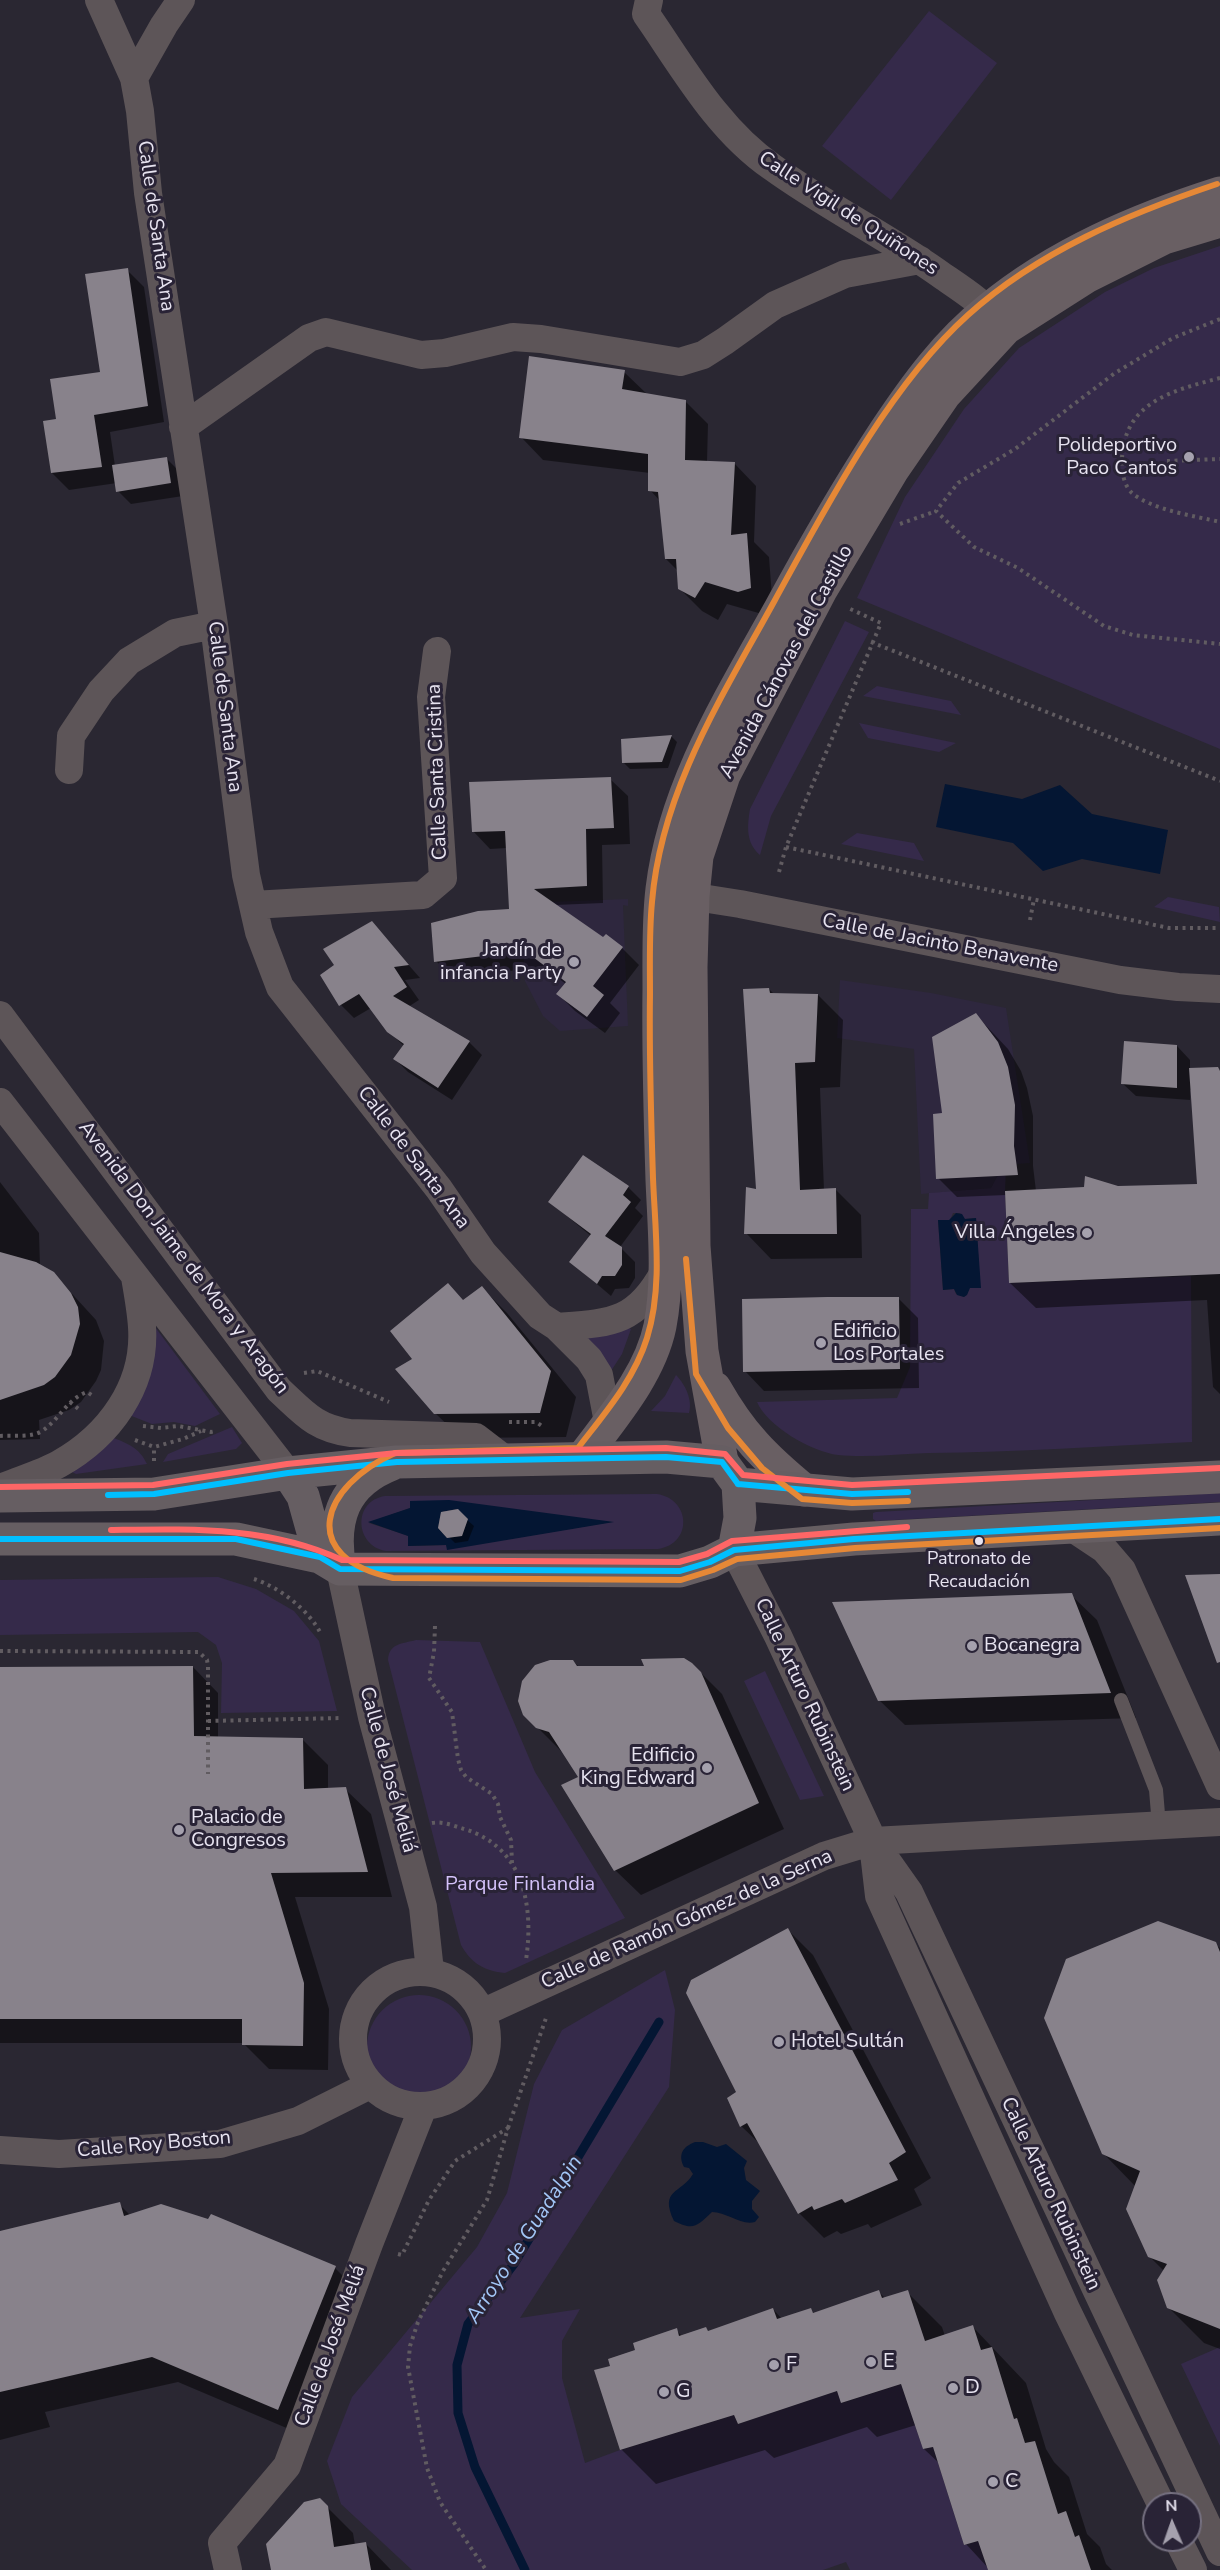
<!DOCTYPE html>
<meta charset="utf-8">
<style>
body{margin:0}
#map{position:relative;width:1220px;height:2570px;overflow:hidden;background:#2a2732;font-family:"Nunito Sans",sans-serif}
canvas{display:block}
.north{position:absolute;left:1142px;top:2492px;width:60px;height:60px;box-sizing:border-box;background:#292336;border:2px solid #757080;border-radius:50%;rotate:358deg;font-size:16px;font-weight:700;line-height:24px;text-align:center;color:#e7e3f0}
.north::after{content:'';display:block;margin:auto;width:21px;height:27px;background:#a5a1ae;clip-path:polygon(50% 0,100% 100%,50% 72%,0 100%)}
</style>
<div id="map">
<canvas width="1220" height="2570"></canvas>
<div class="north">N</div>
</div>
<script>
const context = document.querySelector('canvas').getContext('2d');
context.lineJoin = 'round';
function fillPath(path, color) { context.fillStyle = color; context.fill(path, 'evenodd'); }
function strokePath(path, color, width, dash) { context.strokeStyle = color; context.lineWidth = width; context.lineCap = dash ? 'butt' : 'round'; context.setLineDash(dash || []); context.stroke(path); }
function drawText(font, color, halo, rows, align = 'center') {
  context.font = font + ' "Nunito Sans",sans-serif'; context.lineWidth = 6; context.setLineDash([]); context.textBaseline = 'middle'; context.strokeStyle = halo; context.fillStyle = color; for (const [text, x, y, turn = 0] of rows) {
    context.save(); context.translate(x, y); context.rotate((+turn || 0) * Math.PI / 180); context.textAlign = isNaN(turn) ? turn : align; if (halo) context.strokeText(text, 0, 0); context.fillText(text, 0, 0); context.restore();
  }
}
fillPath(new Path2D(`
 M628 899V906L623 905 628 1026 560 1031 543 1016 525 981 520 903Z
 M840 980 931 993 1006 1008 1030 1163 1003 1165 991 1188 921 1194 914 1049 837 1038Z`), '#2e273e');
fillPath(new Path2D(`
 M929 11 997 63 891 200 822 146Z
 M1220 246V749L857 598 905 497 964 409 1019 348 1105 292 1154 268Z
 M845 621 869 632 771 816 760 855C746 843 747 827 750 809Z
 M877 686 951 701 961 715 863 696Z
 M859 723 956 743 939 752 868 738Z
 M857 833 914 843 924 861 841 844Z
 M1168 897 1219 907 1220 922 1154 907Z
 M1003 1165H1006L1005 1191 1009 1283 1191 1276 1192 1442C1105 1446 1017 1452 929 1453 899 1454 867 1458 838 1455 812 1452 767 1426 757 1402L897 1398 910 1367 911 1209H928L929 1193 991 1188ZM953 1213H960L964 1219 976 1218 980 1288H969L967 1294 964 1297 956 1294 954 1289 943 1290 938 1221 950 1220Z
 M155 1327 220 1414 195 1426 174 1422 152 1424 129 1415Z
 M628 1327 631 1329 622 1354 611 1371 578 1334Z
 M676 1375C685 1384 693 1400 689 1413L651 1411 665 1396Z
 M232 1427 242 1443 236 1449 163 1462 168 1454Z
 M111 1437C127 1443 140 1448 147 1464L76 1474 72 1472Z
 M1220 1493V1502L876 1521 873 1519V1513L876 1512Z
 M657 1494C691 1499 693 1544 658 1549L386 1551C355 1546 352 1501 385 1496ZM410 1502 611 1522 447 1549V1545L408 1546 409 1536 369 1523 410 1508Z
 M218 1577 256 1589 294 1611 319 1641 337 1711 221 1713 222 1663 216 1645 198 1632 0 1635V1580Z
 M416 1640 480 1642 535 1772 625 1918 505 1973C484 1971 471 1963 461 1945L388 1660C389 1643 402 1644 416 1640Z
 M765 1671 824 1796 800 1800 744 1681Z
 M665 1970 675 2010 669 2087 520 2318 580 2309 562 2341V2378L585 2463 620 2450 734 2415 738 2424 837 2391 842 2403 901 2384 923 2449 933 2447 964 2545 978 2541 988 2570H850L846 2562 823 2570H412L341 2504 327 2461 352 2397 477 2247 507 2193 534 2084 562 2030Z
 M367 2047a52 52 0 1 1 104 0a52 52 0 1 1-104 0Z
 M1220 2347V2446L1181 2364Z`), '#352a4a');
fillPath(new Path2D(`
 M945 784 1022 799 1060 785 1092 814 1168 830 1160 874 1082 859 1043 871 1013 843 936 827Z
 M956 1213 962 1214 965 1219 976 1218 981 1288H970L967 1295 964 1297 957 1295 954 1289 943 1290 938 1220H949Z
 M449 1500 614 1522 447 1550 446 1545 408 1546V1536L368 1522 410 1508V1501ZM457 1509 468 1519 462 1536 447 1538 438 1528 441 1512Z
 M695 2142H703L717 2147 726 2144 747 2161 744 2168 746 2180 760 2191 752 2201V2209L759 2217 755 2222C741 2226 727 2212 712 2212 697 2226 694 2231 674 2221 659 2189 681 2194 693 2174L689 2168 684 2167C678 2155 682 2147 695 2142Z`), '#041633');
fillPath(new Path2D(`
 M127 270 144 287 164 422 110 432 115 466 167 459 180 472 183 496 131 504 118 491 117 483 69 490 52 473 57 420 102 373Z
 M624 372 648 395 685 401 708 424 707 462 734 463 756 486 754 542 769 557 773 610 762 614 727 604 718 620 702 611 679 588 678 571 666 559 660 501 650 490V473L543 460 521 437Z
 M671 736 677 742 668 768 630 769 624 763Z
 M610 779 628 796 630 844 602 845 603 903 555 905 603 939 622 948 639 965 610 1003 620 1013 605 1033 575 1011 558 994 566 984 543 967 453 978 436 961 510 910 507 848 490 849 473 831Z
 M372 923 420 978 405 980 419 1000 408 1007 469 1042 482 1055 452 1100 408 1072 395 1059 404 1046 388 1031 371 1008 354 1018 341 1005 337 966Z
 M769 989 774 994 818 995 843 1020 840 1087 820 1088 824 1190H836L861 1215 862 1258 771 1259 746 1233 758 1190Z
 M976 1015 1008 1049 1021 1071 1027 1088 1033 1116V1166L1036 1191 1199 1185 1192 1090H1190V1100L1136 1096 1122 1083 1177 1046 1190 1060V1070L1217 1068 1220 1071V1394L1213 1387 1207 1300 1036 1308 1010 1283 1006 1195 957 1197 938 1178 944 1115Z
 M583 1157 628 1187 641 1200 635 1208 643 1216 620 1247 635 1262V1278L629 1288 615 1289 611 1296 571 1262 591 1236 550 1202Z
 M0 1182 39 1233 40 1266 53 1273 96 1320 104 1341 101 1370 96 1381 81 1402 69 1410 39 1420 40 1439 0 1440Z
 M482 1288 507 1313 576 1397 566 1437 461 1438 435 1413 414 1359 464 1301Z
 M898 1298 918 1318 919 1388 764 1391 745 1371Z
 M457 1511 474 1526 468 1541 455 1543 439 1527Z
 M1071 1595 1097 1620 1136 1718 905 1725 879 1700Z
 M573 1661 580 1668H696L722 1694 784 1829 641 1895 615 1870 580 1778 563 1753 528 1718Z
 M193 1667 218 1693V1738L303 1740 328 1765V1790L345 1789 371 1814 392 1897H295L329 2009 328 2070 269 2069 243 2043H0V1668Z
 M788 1930 813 1955 931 2178 914 2189 922 2205 871 2228 868 2224 841 2234 837 2231 824 2238 799 2213 761 2145 741 2126 737 2093Z
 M1215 1944 1220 1948V2349L1204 2343 1168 2307 1164 2271 1149 2256 1136 2187 1103 2153Z
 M119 2204 131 2216 335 2268 360 2293 303 2435 178 2382 45 2412 50 2427 0 2440V2233Z
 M879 2292 886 2299 907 2292 942 2327 945 2336 972 2326 1026 2383 1046 2449 1054 2462 1069 2477 1087 2534 1100 2547 1106 2564 1112 2570H990L966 2544 940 2464 924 2449 916 2425 877 2437 867 2427 774 2458 765 2450 656 2484 621 2449 612 2367 637 2352 676 2330 682 2336 706 2328 709 2332 773 2309 782 2319 810 2310 815 2314Z
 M327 2507 353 2533 355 2545 366 2544 391 2570H273Z`), '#0007');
strokePath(new Path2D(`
 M525 2570 475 2467 458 2413 457 2365 468 2324 514 2264 659 2022`), '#041633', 9);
fillPath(new Path2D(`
 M128 268 148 406 94 415 102 467 51 473 43 421 56 419 50 379 100 372 85 274Z
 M529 356 625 370 622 389 686 400 685 460 735 462 731 535 747 533 751 588 738 592 705 582 695 598 678 589 676 559H665L658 492 648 491V454L519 438Z
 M167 457 171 483 116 492 112 465Z
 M672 735 662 762 622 763 621 739Z
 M611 777 614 828 586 829 587 886 534 889 603 937 606 934 623 947 593 986 604 995 587 1017 556 994 566 982 525 951 434 962 431 923 478 911 509 909 505 831 472 832 469 782Z
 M372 921 409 965 394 967 407 987 393 996 470 1041 438 1088 393 1059 404 1044 387 1032 359 994 339 1006 320 975 334 965 323 949Z
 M769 988 770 993 818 994 815 1062 795 1063 800 1190 836 1188 837 1234H744L746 1187 756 1189 743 989Z
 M976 1013 998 1042 1008 1067 1015 1105 1014 1146 1018 1175 936 1179 933 1114 942 1113 932 1037Z
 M1124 1041 1177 1045V1088L1121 1084Z
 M1218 1067 1220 1071V1274L1009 1283 1005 1191 1084 1187 1085 1176 1118 1186 1197 1184 1189 1068Z
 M583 1155 629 1186 623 1195 631 1202 605 1236 622 1247V1265L615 1276H602L597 1284 569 1262 591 1234 548 1202Z
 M0 1252 36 1262 54 1272 71 1293 78 1307 80 1324 71 1355 55 1377 44 1385 0 1400Z
 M448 1283 463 1300 482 1286 551 1371 540 1413 434 1414 395 1369 412 1359 390 1331Z
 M827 1297H899L900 1369 743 1372 742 1299Z
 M458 1509 468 1519 462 1536 447 1538 438 1528 441 1512Z
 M1220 1574V1662L1217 1663 1185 1575Z
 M1072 1593 1111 1693 878 1701 832 1602Z
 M684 1658 692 1663 701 1672 759 1803 614 1871 561 1785 578 1777 549 1732 536 1728 523 1715 518 1701 522 1681 535 1665 550 1660H573L577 1666H644L641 1659Z
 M193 1666 194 1736 303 1738 304 1789 346 1787 368 1872 271 1873 304 1983 303 2046 242 2045V2019H0V1667Z
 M1158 1921 1216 1942 1220 1952V2329L1167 2308 1157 2280 1167 2264 1148 2257 1126 2209 1140 2171 1102 2154 1044 2018 1066 1959Z
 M788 1928 906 2152 889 2163 898 2180 845 2203 842 2199 814 2210 812 2206 798 2214 747 2123 740 2127 727 2098 736 2092 686 1993 691 1980Z
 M120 2202 124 2216 161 2204 208 2219 211 2214 336 2266 278 2410 152 2357 0 2392V2231Z
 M879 2290 882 2298 908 2290 925 2341 973 2325 981 2350 992 2347 1014 2419 1017 2418 1025 2443 1035 2441 1058 2514 1066 2511 1075 2537 1079 2535 1091 2570H988L978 2541 964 2545 933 2447 923 2449 901 2384 841 2403 837 2391 738 2424 734 2415 620 2450 594 2370 610 2366 608 2359 635 2350 633 2343 677 2328 679 2336 706 2327 708 2331 773 2308 777 2319 811 2308 813 2313Z
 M320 2498 328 2506 334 2547 366 2542 371 2570H271L266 2544 304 2502Z`), '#88828b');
strokePath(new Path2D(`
 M1220 319 1173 338 1115 373 1015 449 958 483 936 511 974 547 1018 568 1104 626 1133 635 1220 644
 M1220 378C1175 390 1124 401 1122 459 1121 470 1124 486 1132 493 1152 510 1195 516 1220 522
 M1167 461 1220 459
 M900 524 936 511
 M871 642 1220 781
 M786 847 1169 928H1220
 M779 872 786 847 881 623 848 608
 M1030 920 1034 899
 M304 1373 317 1371 389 1402
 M70 1402 81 1411
 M509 1422H536L542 1426
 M143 1426 161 1428 178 1426 211 1432 216 1431
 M0 1436C13 1435 31 1438 42 1431 59 1420 67 1399 87 1392L93 1396
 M135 1440 154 1447 183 1439 201 1431
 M154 1461V1447
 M254 1579C279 1587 309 1610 321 1634
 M435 1626 434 1652 429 1678 452 1712 458 1759 461 1770 466 1777 492 1794 498 1804 500 1817 511 1840 512 1863
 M0 1651 199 1652 207 1660 208 1666V1774
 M208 1721 342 1718
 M432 1823C443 1821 454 1826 464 1829 524 1847 534 1906 526 1960
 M508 2128 546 2018
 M398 2254 402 2255 429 2200 455 2161 508 2128 487 2200 443 2271 418 2322 410 2346 408 2367 427 2468 440 2502 486 2570`), '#615c61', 4, [3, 4.5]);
strokePath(new Path2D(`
 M1121 1700 1156 1790 1159 1826`), '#5d5558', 14);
strokePath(new Path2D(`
 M99 0 134 78
 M181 0 164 25 134 78 140 111 148 193 214 625 246 875 259 932 280 987 439 1189 483 1253 540 1316 557 1327 589 1359 599 1375 608 1422
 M649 0 646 14C683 67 717 129 772 167 827 207 889 237 944 277 966 292 986 305 1003 326
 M183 427 309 338 326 332 421 355 445 353 513 337 541 339 680 362 703 355 725 341 775 305 845 274 920 260
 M69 770 71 736 101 691 129 661 175 633 214 625
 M670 893 740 904 1120 980 1178 987 1220 989
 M253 905 423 895 443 878 431 697 437 651
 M0 1015 279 1390C304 1413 315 1428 350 1433L476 1437 506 1460
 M0 1102 288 1473
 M557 1327C611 1323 636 1323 664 1272
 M0 1488C19 1480 41 1474 59 1464 109 1436 146 1386 142 1327 141 1311 138 1294 135 1277
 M1071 1527 1104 1549 1122 1570 1220 1786
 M734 1550 778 1636 873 1841 909 1892 1220 2552
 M340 1569 372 1717 423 1907 430 1971
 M873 1844 879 1896 1067 2311 1161 2504
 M353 2039a67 67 0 1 1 134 0a67 67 0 1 1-134 0Z
 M482 2013 824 1856 873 1841 1220 1822
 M0 2150 59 2154 220 2144 298 2121 370 2085
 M1178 2540 1193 2570
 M228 2570 222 2543 287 2466 369 2244 423 2107`), '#5d5558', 28);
strokePath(new Path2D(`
 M715 1388C741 1434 764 1457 804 1490
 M583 1457C612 1418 650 1375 660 1326 669 1279 664 1228 662 1180 660 1116 658 1053 659 989 659 956 658 922 662 889 674 787 731 697 780 609 813 548 847 489 885 431 915 386 946 343 989 309 1056 254 1138 219 1220 193
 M722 1462 702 1351 694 1246 691 967 693 896 697 856 724 775 821 590 892 471 945 394 1006 328 1086 277 1164 238 1220 221`), '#695f63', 33);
strokePath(new Path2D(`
 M288 1473 303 1496 320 1557
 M738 1484 852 1494 1220 1477
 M0 1496 154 1494 288 1473 397 1462 666 1457 722 1462 738 1484
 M0 1539H236L320 1557 340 1569 680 1571 710 1562 734 1550 854 1539 1220 1519
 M734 1550 740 1518 738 1484
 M340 1569C331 1520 343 1483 392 1464`), '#665e62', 33);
strokePath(new Path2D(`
 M738 1484 852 1494 908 1492
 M108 1495 154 1494 288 1473 397 1462 666 1457 722 1462 738 1484
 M0 1539H236L320 1557 340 1569 680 1571 710 1562 734 1550 854 1539 1220 1519`), '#00bfff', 6);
strokePath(new Path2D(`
 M1217 184C1128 214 1039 251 968 315 889 386 826 507 775 600 723 695 661 791 652 902 649 933 650 964 650 994 649 1056 651 1117 653 1178 655 1230 663 1287 647 1338 634 1380 604 1414 578 1448L395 1453C321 1486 296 1557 393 1578L681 1580 713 1570 737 1559 855 1548 1220 1528
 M686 1259 696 1374 728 1428 762 1468 802 1499 852 1503 908 1501`), '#e68836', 6);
strokePath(new Path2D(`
 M0 1487 153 1485 287 1464 397 1453 666 1448 725 1454 743 1475 852 1485 1220 1468
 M111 1530C190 1529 269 1526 342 1560L679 1562 707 1554 732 1541 907 1527`), '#f66', 6);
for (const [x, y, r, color] of [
 [1189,457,6,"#a5a1ae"],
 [574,962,6,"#a5a1ae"],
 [1087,1233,6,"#a5a1ae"],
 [821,1343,6,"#a5a1ae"],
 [979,1541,5,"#e7e3f0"],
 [972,1646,6,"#a5a1ae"],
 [707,1768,6,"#a5a1ae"],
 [179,1830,6,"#a5a1ae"],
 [779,2042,6,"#a5a1ae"],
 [871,2362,6,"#a5a1ae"],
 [774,2365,6,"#a5a1ae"],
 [953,2388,6,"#a5a1ae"],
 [664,2392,6,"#a5a1ae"],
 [993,2482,6,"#a5a1ae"]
]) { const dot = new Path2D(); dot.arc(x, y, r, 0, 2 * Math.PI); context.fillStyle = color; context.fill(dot); strokePath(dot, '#292336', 2); }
drawText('18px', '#e7e3f0', '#292336', [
 ["Patronato de",979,1560],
 ["Recaudación",979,1583]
]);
drawText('20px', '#e7e3f0', '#292336', [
 ["Calle Vigil de Quiñones",848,214,33],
 ["Calle de Santa Ana",155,226,82],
 ["Avenida Cánovas del Castillo",787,662,-62],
 ["Calle de Santa Ana",224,707,83],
 ["Calle Santa Cristina",438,772,-92],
 ["Calle de Jacinto Benavente",940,944,11],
 ["Calle de Santa Ana",413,1158,53],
 ["Avenida Don Jaime de Mora y Aragón",183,1258,53],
 ["Calle Arturo Rubinstein",804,1695,65],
 ["Calle de José Meliá",387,1770,75],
 ["Calle de Ramón Gómez de la Serna",687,1920,-24],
 ["Calle Roy Boston",154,2145,-5],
 ["Calle Arturo Rubinstein",1050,2194,65],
 ["Calle de José Meliá",331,2346,-70]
]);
drawText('20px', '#e7e3f0', '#292336', [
 ["Polideportivo",1177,446,"right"],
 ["Paco Cantos",1177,469,"right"],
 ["Jardín de",562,951,"right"],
 ["infancia Party",562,974,"right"],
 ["Villa Ángeles",1075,1233,"right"],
 ["Edificio",833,1332],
 ["Los Portales",833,1355],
 ["Bocanegra",984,1646],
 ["Edificio",695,1756,"right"],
 ["King Edward",695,1779,"right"],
 ["Palacio de",191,1818],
 ["Congresos",191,1841],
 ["Hotel Sultán",791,2042],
 ["E",883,2362],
 ["F",786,2365],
 ["D",965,2388],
 ["G",676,2392],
 ["C",1005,2482]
], 'left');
drawText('20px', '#d4c2fa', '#292336', [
 ["Parque Finlandia",520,1885]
]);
drawText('italic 21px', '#a2c6f6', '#292336', [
 ["Arroyo de Guadalpin",525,2240,-57]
]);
</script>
